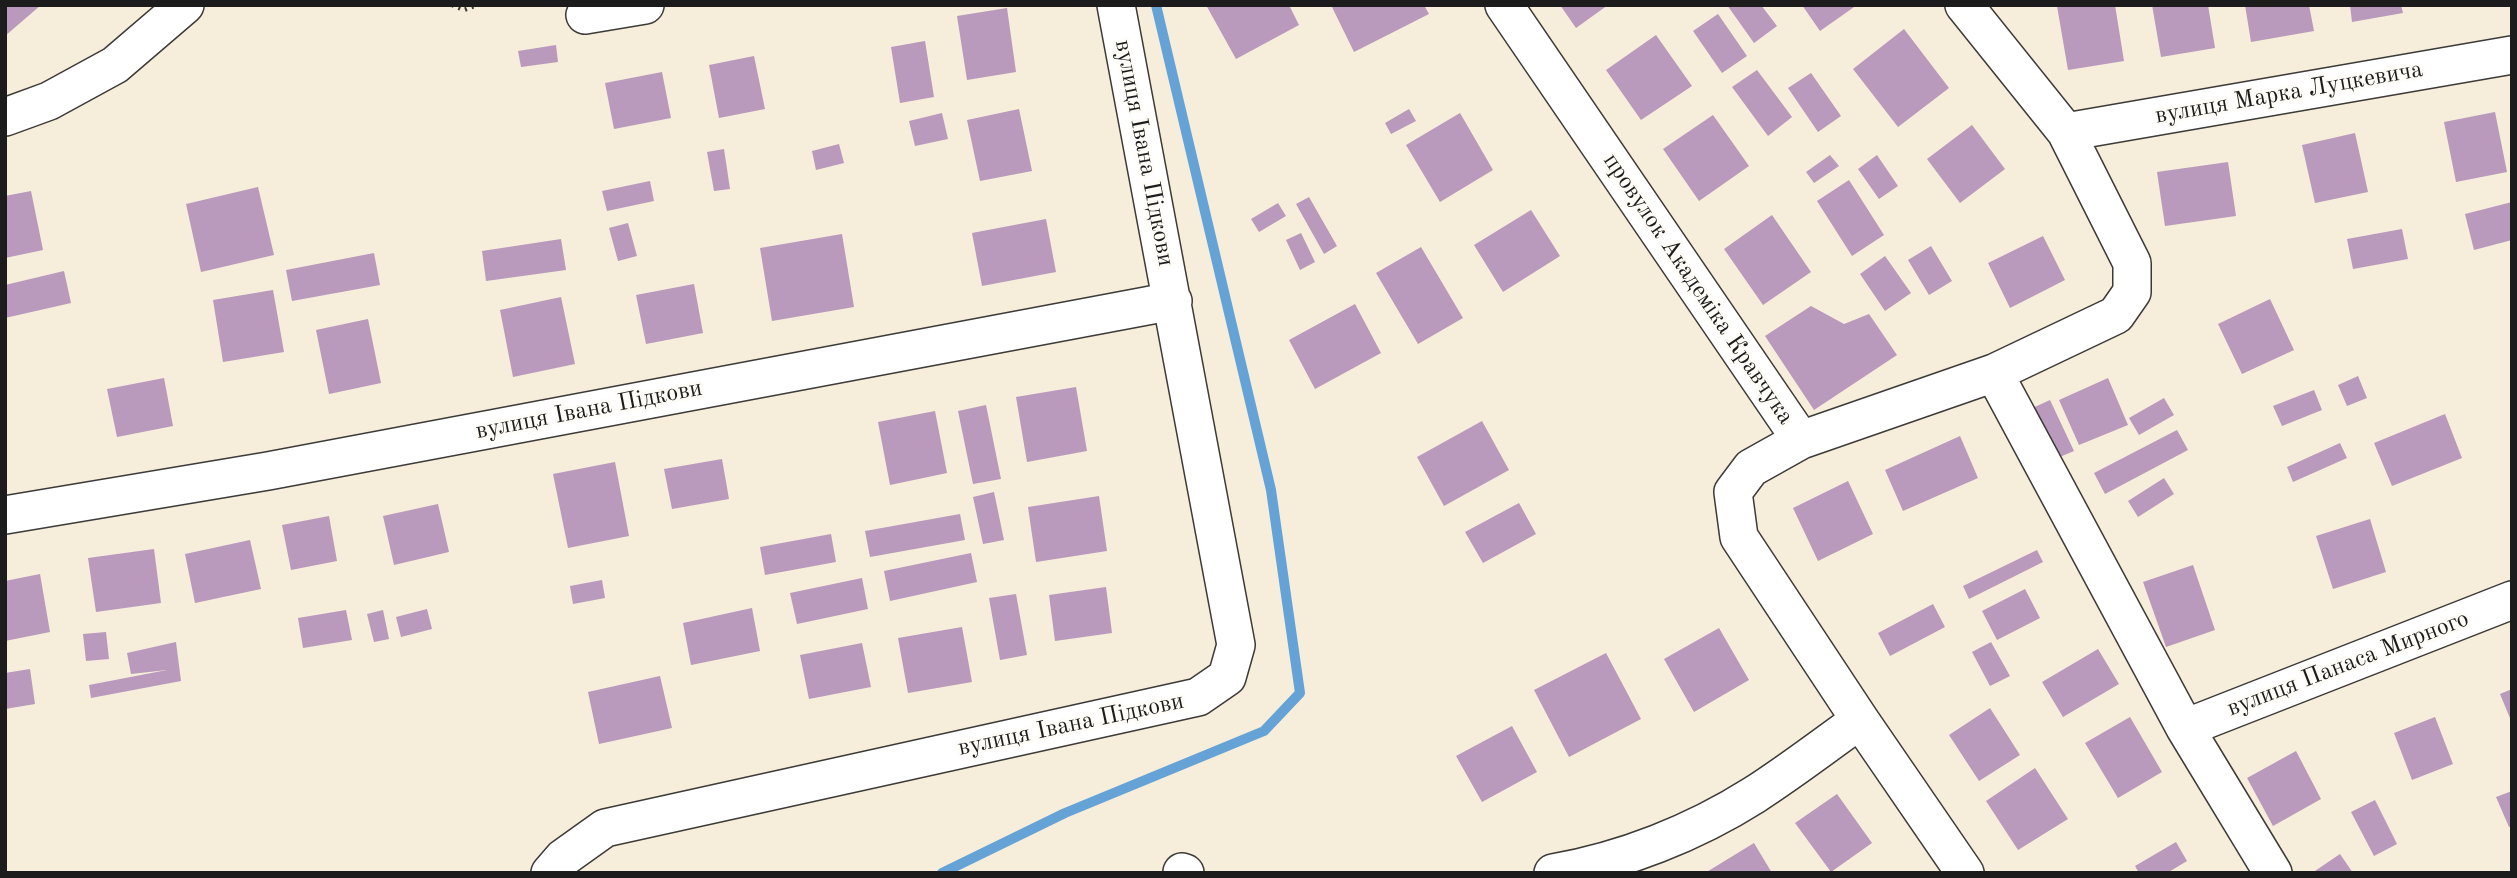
<!DOCTYPE html>
<meta charset="utf-8">
<style>
body{margin:0}
#map{position:relative;width:2517px;height:878px;overflow:hidden;background:#f6edda;font-family:"Old Standard TT",serif}
canvas{display:block}
.frame{position:absolute;inset:0;border:7px solid #1c1c1c;pointer-events:none}
</style>
<div id="map">
<canvas width="2517" height="878"></canvas>
<div class="frame"></div>
</div>
<script>
const context = document.querySelector('canvas').getContext('2d');
context.lineJoin = 'round';
function strokePath(path, color, width, dash) { context.strokeStyle = color; context.lineWidth = width; context.lineCap = dash ? 'butt' : 'round'; context.setLineDash(dash || []); context.stroke(path); }
function fillPath(path, color) { context.fillStyle = color; context.fill(path, 'evenodd'); }
function drawText(font, color, halo, rows, align = 'center') {
  context.font = font + ' "Old Standard TT",serif'; context.lineWidth = 6; context.setLineDash([]); context.textBaseline = 'middle'; context.strokeStyle = halo; context.fillStyle = color; for (const [text, x, y, turn = 0] of rows) {
    context.save(); context.translate(x, y); context.rotate((+turn || 0) * Math.PI / 180); context.textAlign = isNaN(turn) ? turn : align; if (halo) context.strokeText(text, 0, 0); context.fillText(text, 0, 0); context.restore();
  }
}
strokePath(new Path2D(`
 M942 873 1065 813 1264 731 1300 693 1271 490 1156 5`), '#65a3d7', 10);
fillPath(new Path2D(`
 M5 5H41L5 36Z
 M1206 5H1289L1299 25 1236 59Z
 M1331 5H1424L1429 14 1354 52Z
 M1560 5H1608L1576 28Z
 M1727 5H1761L1777 26 1754 43Z
 M1802 5H1857L1820 31Z
 M2115 5 2124 61 2068 70 2057 6Z
 M2152 5H2208L2215 48 2161 57Z
 M2245 5H2309L2314 31 2251 42Z
 M2350 5H2401L2403 13 2352 22Z
 M1007 8 1016 72 967 80 957 16Z
 M1718 14 1747 56 1722 73 1693 31Z
 M1904 29 1949 88 1898 127 1853 69Z
 M1656 35 1692 86 1641 120 1606 70Z
 M925 41 934 97 900 103 891 47Z
 M556 45 558 62 521 67 518 51Z
 M754 56 765 109 719 118 709 65Z
 M1757 70 1792 117 1768 136 1732 87Z
 M662 72 671 118 614 129 605 83Z
 M1811 73 1841 116 1818 132 1788 88Z
 M1019 109 1032 171 980 181 967 120Z
 M1409 109 1416 121 1391 134 1385 123Z
 M2495 112 2507 172 2456 182 2444 122Z
 M942 113 948 139 915 146 909 121Z
 M1460 113 1493 170 1440 202 1406 145Z
 M1713 115 1749 166 1699 201 1663 149Z
 M1972 125 2005 169 1960 203 1927 159Z
 M2355 133 2368 192 2315 203 2302 145Z
 M839 144 844 163 816 170 812 151Z
 M724 149 730 189 714 191 707 152Z
 M1830 155 1839 166 1814 183 1806 172Z
 M1877 155 1898 186 1879 199 1858 169Z
 M2228 162 2236 216 2165 226 2157 172Z
 M1849 180 1884 235 1852 256 1817 201Z
 M650 181 654 201 607 211 602 191Z
 M258 187 274 255 201 272 186 204Z
 M31 191 43 250 5 258V196Z
 M1309 197 1337 246 1324 254 1296 204Z
 M2512 202V240L2474 250 2465 214Z
 M1278 203 1286 216 1259 232 1251 219Z
 M1531 210 1560 256 1503 292 1474 245Z
 M1772 215 1811 272 1763 305 1724 249Z
 M1046 219 1056 272 982 286 972 233Z
 M628 223 637 256 618 261 609 228Z
 M2402 229 2408 259 2353 269 2347 239Z
 M1301 233 1315 262 1300 270 1286 240Z
 M842 234 854 307 772 321 760 248Z
 M2043 236 2065 280 2010 308 1988 263Z
 M561 239 566 270 486 281 482 251Z
 M1931 246 1952 281 1929 295 1908 260Z
 M1421 247 1463 318 1418 344 1376 273Z
 M374 253 380 285 292 301 286 270Z
 M1885 256 1911 293 1885 311 1860 274Z
 M64 271 71 303 5 318V285Z
 M694 284 703 333 646 344 636 295Z
 M273 290 284 352 223 362 213 300Z
 M561 297 575 364 513 377 500 310Z
 M2270 299 2294 350 2242 374 2218 324Z
 M1355 304 1381 353 1315 389 1289 340Z
 M1811 306 1844 324 1869 314 1897 355 1814 410 1765 336Z
 M368 319 381 383 329 394 316 330Z
 M2358 376 2367 398 2347 406 2338 385Z
 M164 378 173 426 117 437 107 389Z
 M2108 378 2128 425 2079 445 2059 400Z
 M1076 387 1087 451 1027 462 1016 397Z
 M2314 390 2322 410 2282 426 2273 406Z
 M2164 398 2174 415 2139 435 2129 418Z
 M2050 400 2074 451 2050 461 2026 411Z
 M986 405 1001 479 973 484 958 411Z
 M935 411 947 473 890 485 878 422Z
 M2445 414 2462 458 2392 486 2374 443Z
 M1482 421 1509 470 1444 506 1417 457Z
 M2177 430 2188 450 2105 494 2094 473Z
 M1960 436 1978 478 1903 511 1885 470Z
 M2340 443 2347 458 2293 482 2287 467Z
 M722 459 729 499 672 509 664 469Z
 M615 462 629 536 568 548 553 474Z
 M2164 478 2174 494 2138 517 2128 501Z
 M1848 481 1873 534 1818 561 1793 508Z
 M994 492 1004 540 983 544 973 497Z
 M1099 496 1107 551 1036 562 1028 507Z
 M1519 503 1536 534 1483 563 1465 532Z
 M438 504 449 552 394 565 383 516Z
 M960 514 965 540 870 557 865 531Z
 M329 516 337 561 291 570 282 525Z
 M2370 519 2386 572 2333 589 2316 536Z
 M831 534 836 562 765 575 760 547Z
 M250 540 261 589 195 603 185 554Z
 M154 549 161 603 96 612 88 558Z
 M2037 550 2043 562 1969 599 1963 586Z
 M971 553 977 582 890 601 884 571Z
 M2193 565 2215 630 2166 647 2143 582Z
 M40 574 50 632 5 641V581Z
 M862 578 868 609 797 624 790 593Z
 M602 580 605 598 573 604 570 586Z
 M1106 587 1112 633 1055 641 1049 595Z
 M2025 589 2040 618 1997 640 1982 611Z
 M1016 594 1027 655 1000 660 989 598Z
 M1933 604 1945 627 1890 656 1878 633Z
 M752 608 760 651 691 665 683 623Z
 M427 609 432 629 401 637 396 617Z
 M346 610 352 640 303 648 298 618Z
 M383 610 389 639 374 642 367 614Z
 M962 627 972 682 908 693 898 638Z
 M1719 628 1749 680 1694 712 1664 659Z
 M106 632 109 659 86 661 83 634Z
 M176 642 181 681 91 698 89 685 167 670 131 674 127 653Z
 M1991 642 2010 676 1990 686 1972 652Z
 M862 643 871 687 809 699 800 655Z
 M2098 649 2119 684 2063 717 2042 682Z
 M1606 653 1641 719 1569 757 1534 690Z
 M30 669 35 704 5 709V673Z
 M660 676 672 728 599 744 588 692Z
 M2512 689V723L2500 694Z
 M1990 708 2020 755 1979 781 1949 735Z
 M2130 717 2162 772 2118 798 2085 743Z
 M2435 717 2453 764 2412 780 2394 733Z
 M1512 726 1537 772 1482 802 1456 756Z
 M2296 751 2321 799 2273 826 2247 778Z
 M2035 768 2068 819 2018 850 1986 801Z
 M2512 791V826L2509 827 2496 797Z
 M1837 794 1872 843 1831 872 1795 823Z
 M2375 800 2397 844 2374 856 2351 812Z
 M2176 842 2187 861 2167 873H2139L2135 866Z
 M1754 843 1772 873H1705Z
 M2340 854 2353 873H2312Z`), '#b999bc');
const street = new Path2D(`
 M1504 5 1801 440
 M1964 5 2066 132 2132 263V292L2116 315 1994 373 1801 440 1751 468 1733 492 1739 537 1860 720 1965 873
 M585 15 645 5
 M5 117 49 101 115 65 185 5
 M2066 132 2512 55
 M1994 373 2185 728 2273 873
 M5 515 268 471 1173 301
 M2185 728 2512 600
 M1182 872 1185 873
 M550 873 563 858 605 828 1198 697 1227 677 1236 645 1116 5
 M1553 873C1623 861 1694 833 1754 795 1790 772 1825 745 1860 720`);
strokePath(street, '#3d3b38', 40);
strokePath(new Path2D(`
 M452 5 464 10 477 5`), '#3d3b38', 4.5, [2, 5]);
strokePath(street, '#fff', 37);
drawText('24px', '#1c1c1c', '#fdfcf7', [
 ["вулиця Марка Луцкевича",2289,93,-10],
 ["вулиця Івана Підкови",1144,153,79],
 ["провулок Академіка Кравчука",1698,289,56],
 ["вулиця Івана Підкови",589,410,-11],
 ["вулиця Панаса Мирного",2348,664,-21],
 ["вулиця Івана Підкови",1071,725,-12]
]);
</script>
